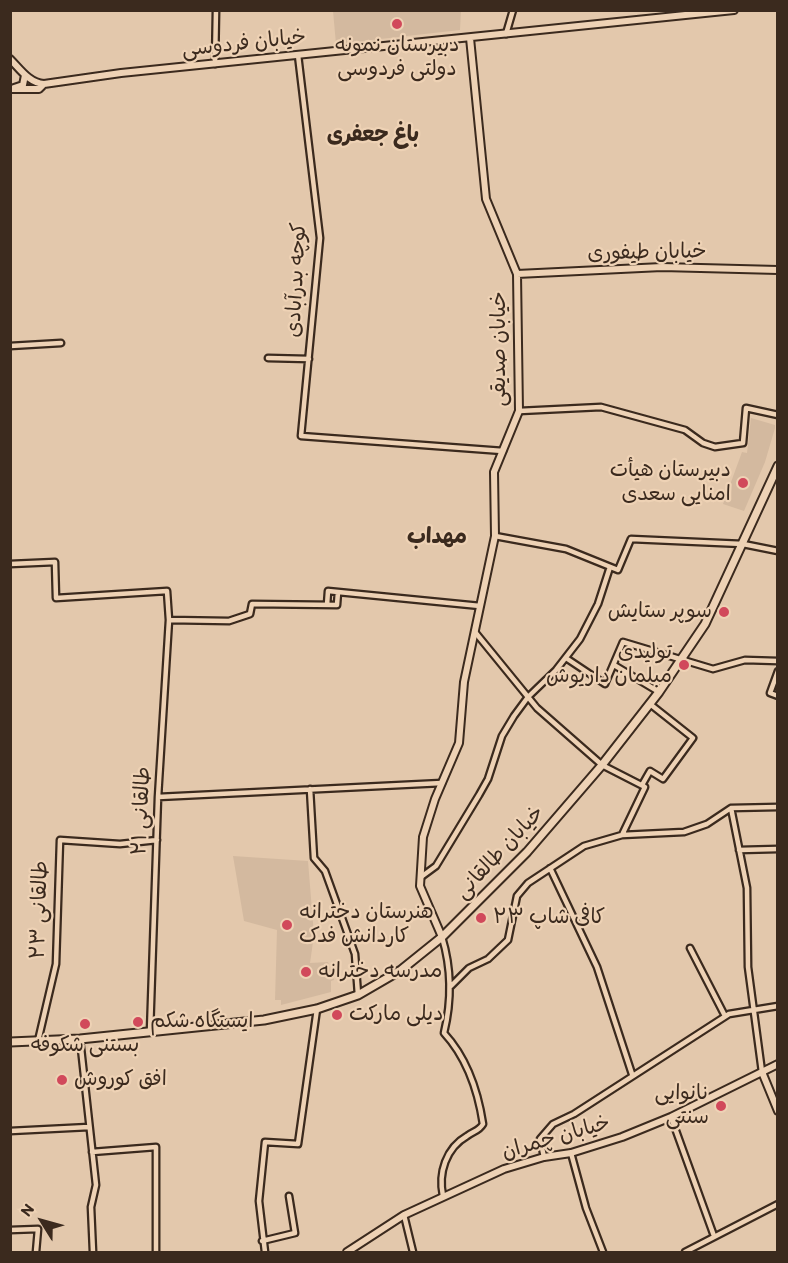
<!DOCTYPE html>
<meta charset="utf-8">
<style>
body{margin:0}
#map{position:relative;width:788px;height:1263px;overflow:hidden;background:#e3c8ac;font-family:Itim,sans-serif}
canvas{display:block}
.frame{position:absolute;inset:0;border:12px solid #3b2a1e;pointer-events:none}
.north{position:absolute;left:12px;top:1191px;width:60px;height:60px;-webkit-text-stroke:4px #eed2b5;paint-order:stroke;rotate:307deg;font-size:16px;font-weight:700;line-height:24px;text-align:center;color:#3b2a1e}
.north::after{content:'';display:block;margin:auto;width:21px;height:27px;background:#3b2a1e;clip-path:polygon(50% 0,100% 100%,50% 72%,0 100%)}
</style>
<div id="map">
<canvas width="788" height="1263"></canvas>
<div class="frame"></div>
<div class="north">N</div>
</div>
<script>
const context = document.querySelector('canvas').getContext('2d');
context.lineJoin = 'round';
function fillPath(path, color) { context.fillStyle = color; context.fill(path, 'evenodd'); }
function strokePath(path, color, width, dash) { context.strokeStyle = color; context.lineWidth = width; context.lineCap = dash ? 'butt' : 'round'; context.setLineDash(dash || []); context.stroke(path); }
function drawText(font, color, halo, rows, align = 'center') {
  context.font = font + ' Itim,"Playpen Sans Arabic",sans-serif'; context.lineWidth = 4.5; context.setLineDash([]); context.textBaseline = 'middle'; context.strokeStyle = halo; context.fillStyle = color; for (const [text, x, y, turn = 0] of rows) {
    context.save(); context.translate(x, y); context.rotate((+turn || 0) * Math.PI / 180); context.textAlign = isNaN(turn) ? turn : align; if (halo) context.strokeText(text, 0, 0); context.fillText(text, 0, 0); context.restore();
  }
}
fillPath(new Path2D(`
 M333 11H461L460 30 336 44Z
 M751 418 775 425V428L765 462 744 511 723 504 742 452 747 453Z
 M233 856 308 861 314 935 310 963 328 962 334 980 331 981V992L281 1005V1000H275L277 930 244 921Z`), '#d3b99f');
const street = new Path2D(`
 M506 34 513 10
 M298 55 320 238 301 436 503 451
 M215 64 216 10
 M10 346 61 343
 M268 358 309 359
 M519 411 601 407 685 430 703 443 715 447 743 443 746 408 778 415
 M495 536 566 549 618 570 631 539 743 544 778 551
 M10 564 55 562 56 598 167 591 169 620 158 797 150 1032
 M327 605 328 591 480 606
 M169 620 229 621 250 614 252 604 337 605 338 592
 M475 632 537 708 602 765 645 787 622 835
 M566 658 605 684 623 642 713 669 745 660 778 661
 M614 665 659 692
 M778 671 770 693 778 696
 M642 785 650 771 663 779 693 738 650 704
 M310 789 314 858 325 871 355 954 358 995
 M158 797 442 783
 M731 808 747 888 748 967 762 1072
 M739 850 778 849
 M550 868 597 967 632 1074
 M421 877 436 866 479 795 488 779 502 736 514 716 528 697 556 670 580 639 598 604 610 567
 M442 937C452 970 452 1000 444 1033 467 1058 478 1091 483 1124 479 1131 474 1131 467 1136 446 1148 438 1173 443 1196
 M690 948 725 1016
 M451 986 469 968 488 959 508 940 517 896 528 883 584 846 622 835 684 832 707 824 731 808 778 807
 M80 1039 96 1185 91 1207 93 1252
 M38 1041 56 964 60 840 120 844 157 840
 M671 1117 714 1236
 M10 1131 89 1127
 M92 1152 156 1147V1252
 M571 1153 586 1208 603 1252
 M544 1157 540 1139 553 1124 574 1114 729 1014 778 1006
 M404 1215 413 1252
 M10 1230 38 1229 36 1252
 M262 1241 295 1233 289 1196
 M265 1252 259 1201 265 1142 298 1144 317 1009
 M685 1252 778 1204`);
const secondary = new Path2D(`
 M10 59C20 69 29 83 44 84
 M14 88 23 85 25 75
 M10 89H39L44 84 121 73 734 10
 M517 274 662 267 778 270
 M442 937 420 886 423 837 435 799 459 743 464 682 495 536 494 472 519 411 517 274 486 199 470 38
 M762 1072 778 1111
 M347 1252 404 1215 504 1169 544 1157 571 1153 622 1137 671 1117 778 1064`);
const primary = new Path2D(`
 M10 1042 80 1039 264 1020 317 1009 358 995 401 970 442 937 527 852 602 765 659 692 705 624 778 466`);
strokePath(street, '#3b2a1e', 9);
strokePath(secondary, '#3b2a1e', 10);
strokePath(primary, '#3b2a1e', 11);
strokePath(street, '#eed2b5', 4.5);
strokePath(secondary, '#eed2b5', 6);
strokePath(primary, '#eed2b5', 7);
for (const [x, y, r, color] of [
 [397,24,6,"#d1495b"],
 [743,483,6,"#d1495b"],
 [724,612,6,"#d1495b"],
 [684,665,6,"#d1495b"],
 [481,918,6,"#d1495b"],
 [287,925,6,"#d1495b"],
 [306,972,6,"#d1495b"],
 [337,1015,6,"#d1495b"],
 [138,1022,6,"#d1495b"],
 [85,1024,6,"#d1495b"],
 [62,1080,6,"#d1495b"],
 [721,1106,6,"#d1495b"]
]) { const dot = new Path2D(); dot.arc(x, y, r, 0, 2 * Math.PI); context.fillStyle = color; context.fill(dot); strokePath(dot, '#eed2b5', 2); }
drawText('21px', '#3b2a1e', '#eed2b5', [
 ["خیابان فردوسی",244,44,-6],
 ["خیابان طیفوری",647,253,-1],
 ["کوچه بدرآبادی",297,280,-87],
 ["خیابان صدیقی",500,349,-90],
 ["طالقانی ۲۱",142,811,-87],
 ["خیابان طالقانی",500,853,-47],
 ["طالقانی ۲۳",40,910,-88],
 ["خیابان چمران",556,1138,-16]
]);
drawText('21px', '#3b2a1e', '#eed2b5', [
 ["دبیرستان نمونه",397,46,"center"],
 ["دولتی فردوسی",397,70,"center"],
 ["دبیرستان هیأت",731,471,"right"],
 ["امنایی سعدی",731,495,"right"],
 ["سوپر ستایش",712,612,"right"],
 ["تولیدی",672,653,"right"],
 ["مبلمان داریوش",672,677,"right"],
 ["هنرستان دخترانه",299,913],
 ["کاردانش فدک",299,937],
 ["کافی شاپ ۲۳",493,918],
 ["مدرسه دخترانه",318,972],
 ["دیلی مارکت",349,1015],
 ["ایستگاه شکم",150,1022],
 ["بستنی شکوفه",85,1046,"center"],
 ["افق کوروش",74,1080],
 ["نانوایی",709,1094,"right"],
 ["سنتی",709,1118,"right"]
], 'left');
drawText('bold 22px', '#3b2a1e', '#eed2b5', [
 ["باغ جعفری",373,135],
 ["مهداب",437,537]
]);
</script>
